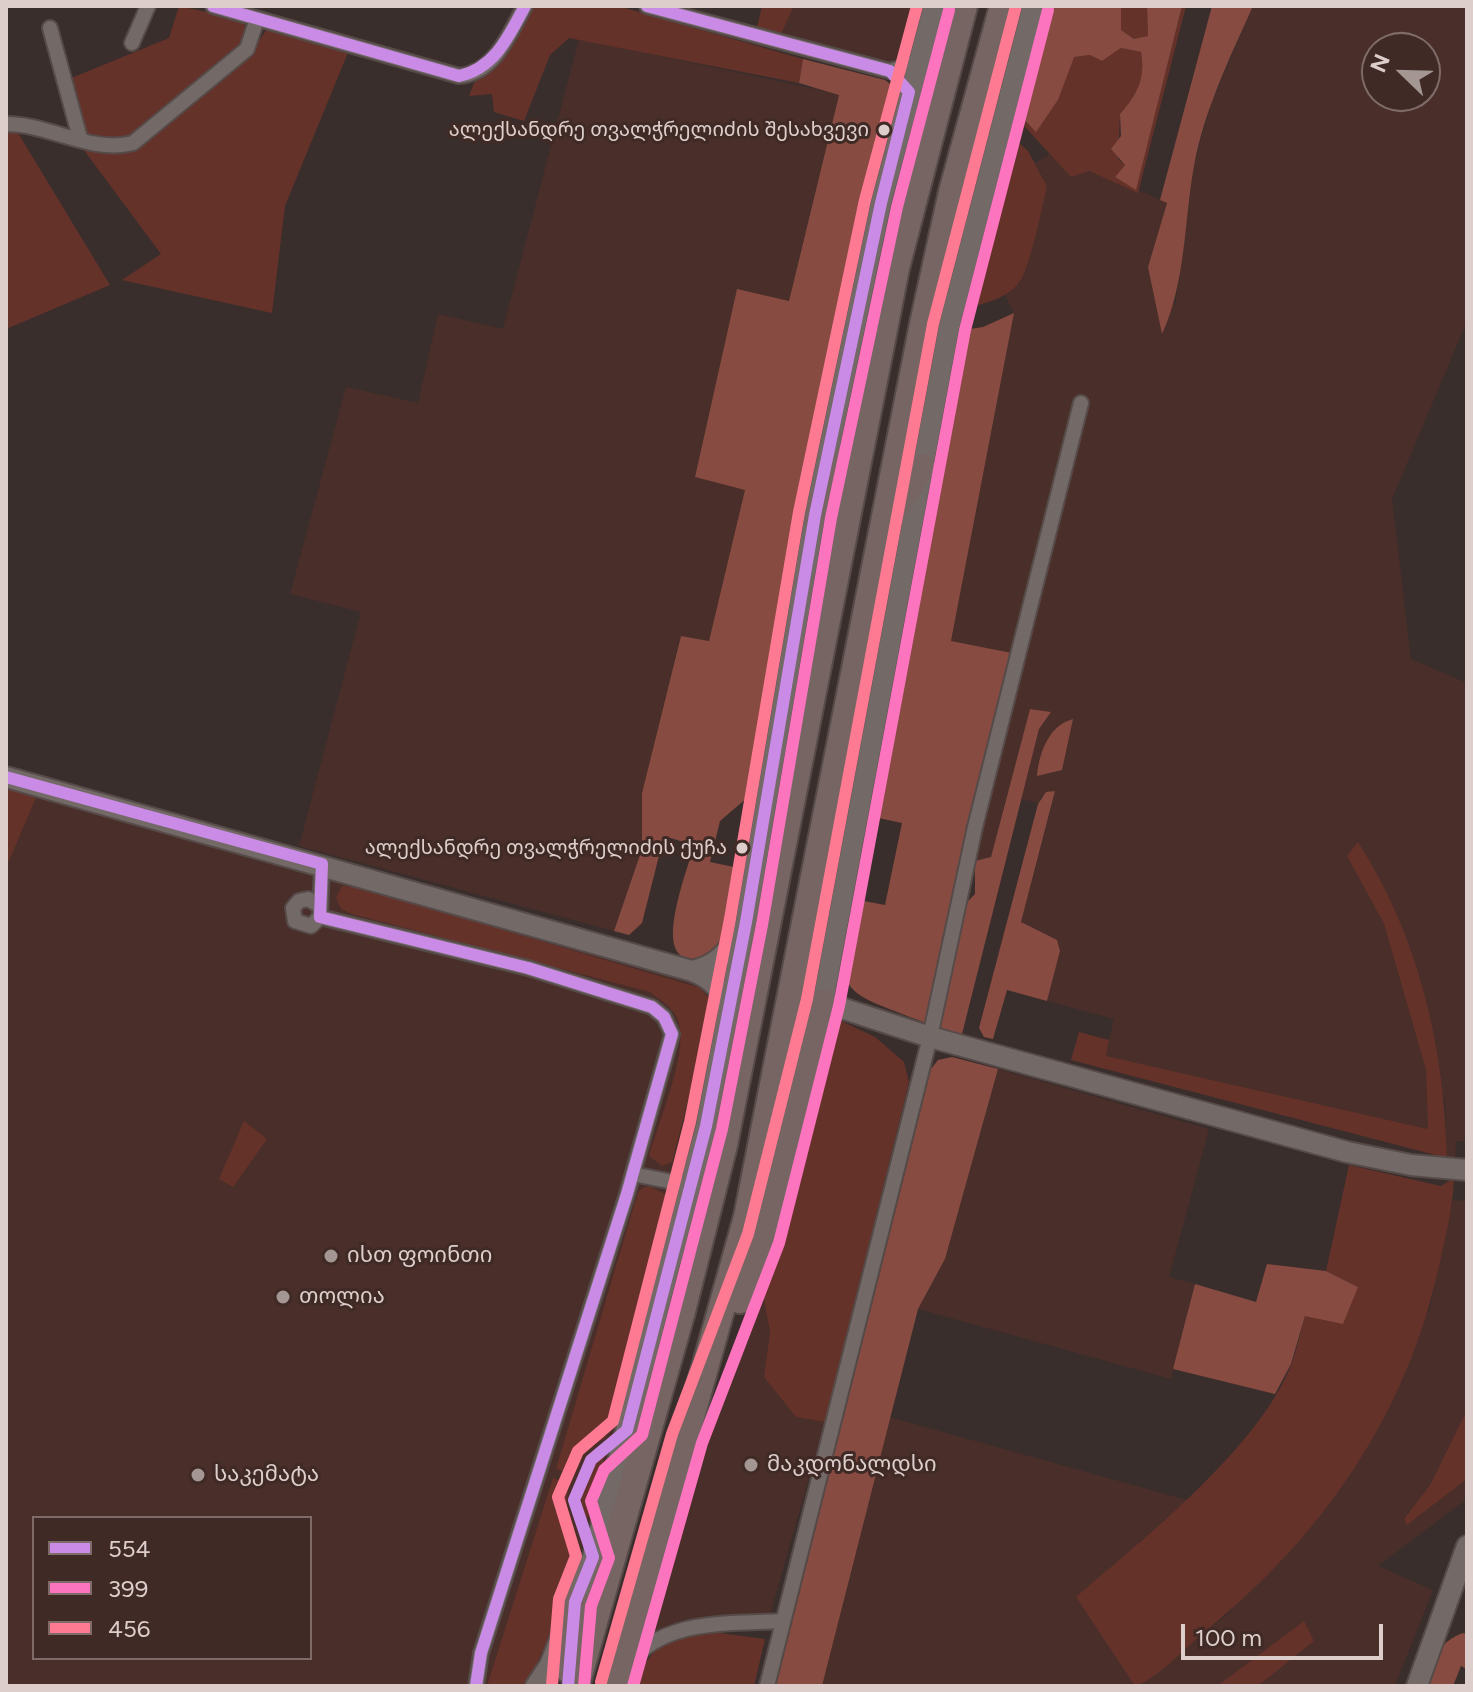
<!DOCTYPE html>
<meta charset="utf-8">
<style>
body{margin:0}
#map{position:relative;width:1473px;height:1692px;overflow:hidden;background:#3a2e2c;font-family:Figtree,sans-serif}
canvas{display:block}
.frame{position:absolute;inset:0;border:8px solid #ddcecb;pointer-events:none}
.legend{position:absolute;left:32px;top:1516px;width:280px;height:144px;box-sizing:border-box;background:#402a26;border:2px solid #7f6c68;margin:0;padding:10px 14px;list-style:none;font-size:24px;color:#ddcecb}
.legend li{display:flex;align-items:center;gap:16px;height:40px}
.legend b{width:40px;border:2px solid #7f6c68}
.north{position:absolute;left:1361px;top:32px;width:80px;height:80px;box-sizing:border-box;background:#402a26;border:2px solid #7f6c68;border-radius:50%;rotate:293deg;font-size:22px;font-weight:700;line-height:32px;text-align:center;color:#ddcecb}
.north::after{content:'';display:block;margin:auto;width:28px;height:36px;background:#a49693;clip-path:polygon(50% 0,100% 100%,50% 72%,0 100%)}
.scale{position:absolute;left:1181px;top:1624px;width:202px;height:36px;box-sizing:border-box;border:4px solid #ddcecb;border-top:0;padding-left:10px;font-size:24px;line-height:28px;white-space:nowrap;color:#ddcecb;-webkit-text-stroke:6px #402a26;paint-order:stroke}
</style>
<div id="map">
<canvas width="1473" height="1692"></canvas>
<div class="frame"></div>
<ul class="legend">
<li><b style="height:10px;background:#ca8be6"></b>554</li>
<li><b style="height:10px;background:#fc73be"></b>399</li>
<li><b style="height:10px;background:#fe7a93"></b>456</li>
</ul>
<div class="north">N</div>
<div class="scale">100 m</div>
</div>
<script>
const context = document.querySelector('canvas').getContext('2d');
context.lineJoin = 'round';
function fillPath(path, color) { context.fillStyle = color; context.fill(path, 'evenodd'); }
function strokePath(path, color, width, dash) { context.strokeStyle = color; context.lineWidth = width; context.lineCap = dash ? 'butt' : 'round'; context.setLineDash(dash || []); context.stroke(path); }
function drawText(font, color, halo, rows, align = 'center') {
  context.font = font + ' Figtree,"Noto Sans Georgian",sans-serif'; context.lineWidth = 6; context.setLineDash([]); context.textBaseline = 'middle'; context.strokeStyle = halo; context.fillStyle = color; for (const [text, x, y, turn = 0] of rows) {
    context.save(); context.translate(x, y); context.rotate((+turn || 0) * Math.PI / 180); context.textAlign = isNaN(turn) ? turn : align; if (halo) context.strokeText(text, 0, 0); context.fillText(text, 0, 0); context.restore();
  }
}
fillPath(new Path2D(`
 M794 6H919L908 50 904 56 883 64 780 36Z
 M1253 6H1467V321L1392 499 1411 659 1467 683V1141H1456L1455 1160 1447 1158 1445 1102 1358 843 1347 856 1384 924 1426 1070 1428 1129 1105 1056 1114 1019 1047 1001 1060 951 1056 940 1021 922 1055 792 1041 797 1038 803 1021 799 1039 729 1050 713 1030 709 991 857 975 861 1012 653 951 641 1014 313 1004 293 1019 284 1047 186 1035 163 1051 153 1071 177 1089 171 1167 202 1148 267 1175 306 1194 164 1211 104ZM1377 48H1425V96H1377Z
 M579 39 839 94 789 301 737 290 695 477 746 489 709 641 681 636 642 793V849L614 931 299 846 361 612 290 594 346 387 418 403 438 314 503 329Z
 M38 793 604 952 707 986 713 996 710 1035 603 1477 555 1639 532 1686H6V868ZM34 1518H310V1658H34Z
 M998 1069 1209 1129 1169 1277 1195 1284 1171 1379 918 1309 945 1259Z
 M1453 1200 1467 1201V1410L1430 1485 1404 1519 1408 1524 1467 1479V1499L1378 1566 1433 1590 1395 1686H1258L1314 1641 1303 1622 1217 1686H1139L1232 1610 1430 1308Z
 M762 1289 770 1332 764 1377 796 1417 825 1422 770 1615 670 1624 650 1640 711 1422 748 1339Z
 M889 1417 1187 1500 1077 1597 1135 1686H822Z`), '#492e29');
fillPath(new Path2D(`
 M179 6 239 19C249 27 247 35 244 45L130 139 115 143 85 136 69 79 169 38Z
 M531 6H618L803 59 799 83 569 38 550 55 524 121 494 112 492 94 469 96 474 83 493 68Z
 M762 6H794L780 36 756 32Z
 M1043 6H1046L1020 115 1036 131 1058 100 1073 57 1090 55 1102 61 1121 48 1141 52 1144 68 1136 96 1120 114 1118 159 1125 165 1115 177 1136 189 1182 6H1186L1138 193 1089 171 1071 177 1015 116Z
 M1121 6H1147L1148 37 1134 39 1121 30Z
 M268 28 349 50 285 206 272 313 122 280 161 254 78 142 125 150 254 47Z
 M15 128 110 285 6 329V129Z
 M1007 132 1028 151 1047 186C1042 207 1030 270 1018 284 1005 299 983 304 966 308Z
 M6 785 38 793 6 868Z
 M1358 842C1419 937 1444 1046 1447 1158L1071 1060 1079 1032 1109 1040 1106 1056 1428 1129 1426 1070 1384 924 1347 856Z
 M342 886 358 887 700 988 709 998V1018L672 1162 662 1166 649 1156C658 1123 688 1054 679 1023 675 1008 661 1001 650 992L352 914 341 909 336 898Z
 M841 1021 875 1037 904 1062 909 1082 825 1422 796 1417 764 1377 770 1332 762 1289 822 1028Z
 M244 1121 267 1139 233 1187 219 1179Z
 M1349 1165 1441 1186 1454 1178C1453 1207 1446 1234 1440 1262 1407 1415 1323 1536 1202 1634 1186 1648 1154 1681 1135 1686L1076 1597C1145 1537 1259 1448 1292 1363 1297 1348 1301 1331 1305 1316L1358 1287 1326 1271Z
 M644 1187H651L665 1194V1201L605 1438C588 1447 579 1457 572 1474L556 1469 638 1192Z
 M1467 1410V1479L1407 1525 1404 1519 1430 1485Z
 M605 1454 586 1523C576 1495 582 1474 605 1454Z
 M553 1478 568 1484 566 1523 574 1542 549 1636 527 1686H487Z
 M1304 1621 1314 1641 1258 1686H1217Z
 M719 1633 765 1639 754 1686H636C651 1638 676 1637 719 1633Z`), '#65322a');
fillPath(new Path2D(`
 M1046 6H1121V30L1134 39 1148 36 1147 6H1182L1136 190 1115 177 1125 165 1111 149 1121 136 1120 114C1137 95 1146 78 1141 52L1121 48 1102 61 1090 55 1074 57 1058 100 1036 132 1020 115Z
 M1212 6H1253C1230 58 1204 110 1194 166 1184 222 1186 282 1162 334L1148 267 1167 203 1160 200Z
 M803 59 885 80 897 89 748 797 720 821 710 862 734 867 727 932 721 950C640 990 684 882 694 845L664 836 642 923 629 935 614 931 642 849V793L681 636 709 641 745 490 695 477 737 289 789 301 839 95 799 83Z
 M1014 313 951 641 1012 653 926 1023C835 988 836 996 853 899L885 905 902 823 869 816 957 331 983 327Z
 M1030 709 1051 712 1039 729 962 1034 940 1028 963 906 975 894V861L991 857Z
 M1073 719 1062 770 1037 776C1039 753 1049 725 1073 719Z
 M1055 791 1021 922 1057 940 1060 951 1047 1001 1007 990 993 1039 984 1037 979 1028 1038 804 1046 792Z
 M952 1057 998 1069 945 1259 918 1309 822 1686H776L931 1069 938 1060Z
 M1267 1264 1326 1271 1358 1287 1343 1324 1305 1316 1291 1364 1275 1394 1173 1369 1195 1284 1256 1302Z
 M1463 1633 1467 1634V1669L1461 1666 1453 1686H1424C1433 1662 1437 1642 1463 1633Z`), '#874b41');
const street = new Path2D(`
 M213 6 459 76C495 73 509 34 525 6
 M647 6 890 71 917 63
 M50 28 80 138
 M132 43 148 6
 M6 124C49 124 92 154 133 143L247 49 257 19
 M319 905 308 899 299 901 293 908 295 921 311 926 320 917 322 864
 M320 917 528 968 652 1007 664 1017 672 1034 627 1194 481 1653 476 1686
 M633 1174 688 1185
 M627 1666C663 1618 728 1624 782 1621
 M767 1686 930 1037 975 827 1081 403`);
const secondary = new Path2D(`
 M1033 6 949 327 823 1002 930 1037 1347 1152 1411 1165 1467 1170
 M6 777 692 971C713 979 721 990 730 1010
 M692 971C716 966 727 953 740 932
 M536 1686 550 1665 593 1557 706 1126 746 922 815 515 881 203 934 6
 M1417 1686 1467 1546`);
const highway = new Path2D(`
 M815 515 850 454
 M891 517 922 467
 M740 1300 763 1239 823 1002
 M569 1670 575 1602
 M576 1686 681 1315 724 1145 896 268 964 6
 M616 1686 747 1217 923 324 952 192 1003 6`);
strokePath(street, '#564b49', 18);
strokePath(secondary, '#564b49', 24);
strokePath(highway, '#564b49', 30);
strokePath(street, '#736a68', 14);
strokePath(secondary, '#736a68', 20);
strokePath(highway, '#766562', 26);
strokePath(new Path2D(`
 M213 6 459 76C495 68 509 36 525 6
 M6 777 322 864 320 917 528 968 652 1007 664 1017 672 1034 627 1194 481 1653 476 1686
 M568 1686 575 1602 593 1557 574 1500 591 1460 627 1430 706 1126 746 922 815 515 881 203 909 92 890 71 647 6`), '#ca8be6', 12);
strokePath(new Path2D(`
 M584 1686 591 1606 609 1558 591 1501 604 1470 642 1435 722 1129 762 925 831 518 897 207 949 10
 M633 1686 702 1443 779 1243 839 1006 965 330 1048 10`), '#fc73be', 12);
strokePath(new Path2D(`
 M601 1682 672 1434 748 1234 807 999 933 324 1016 6
 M552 1685 559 1599 576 1556 558 1497 578 1451 613 1421 690 1122 730 919 799 512 865 200 917 6`), '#fe7a93', 12);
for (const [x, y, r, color] of [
 [884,130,7,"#ddcecb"],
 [742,848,7,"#ddcecb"],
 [331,1256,8,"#a49693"],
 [283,1297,8,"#a49693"],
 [751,1465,8,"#a49693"],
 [198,1475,8,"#a49693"]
]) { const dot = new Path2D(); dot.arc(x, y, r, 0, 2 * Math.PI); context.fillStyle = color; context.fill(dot); strokePath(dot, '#402a26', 3); }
drawText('20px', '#ddcecb', '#402a26', [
 ["ალექსანდრე თვალჭრელიძის შესახვევი",869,130],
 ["ალექსანდრე თვალჭრელიძის ქუჩა",727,848]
], 'right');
drawText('22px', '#ddcecb', '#402a26', [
 ["ისთ ფოინთი",347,1256],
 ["თოლია",299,1297],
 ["მაკდონალდსი",767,1465],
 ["საკემატა",214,1475]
], 'left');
</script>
